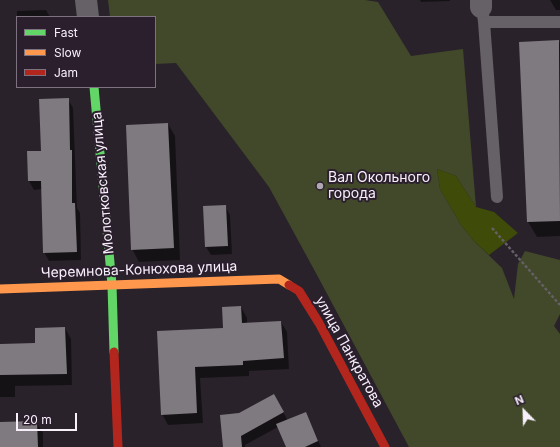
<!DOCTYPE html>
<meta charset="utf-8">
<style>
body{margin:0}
#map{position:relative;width:560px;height:447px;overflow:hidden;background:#29222a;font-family:Inter,sans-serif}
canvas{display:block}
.legend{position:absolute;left:16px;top:16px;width:140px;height:72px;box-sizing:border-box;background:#2b1f2e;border:1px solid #7d7380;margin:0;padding:5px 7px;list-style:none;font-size:12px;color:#f7f0fa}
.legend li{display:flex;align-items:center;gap:8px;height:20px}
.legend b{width:20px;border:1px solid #7d7380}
.north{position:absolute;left:504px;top:391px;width:40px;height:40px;-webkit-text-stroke:3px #2b1f2e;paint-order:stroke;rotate:337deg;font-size:11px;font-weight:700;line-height:16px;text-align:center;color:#f7f0fa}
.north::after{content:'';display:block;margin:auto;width:14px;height:18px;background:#f7f0fa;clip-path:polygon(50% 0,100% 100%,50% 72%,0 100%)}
.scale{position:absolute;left:16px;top:413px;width:61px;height:18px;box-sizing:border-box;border:2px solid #f7f0fa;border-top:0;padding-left:5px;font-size:12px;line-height:14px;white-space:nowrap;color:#f7f0fa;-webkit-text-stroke:3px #2b1f2e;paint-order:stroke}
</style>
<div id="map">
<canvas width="560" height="447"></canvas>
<ul class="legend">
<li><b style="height:5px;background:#63d668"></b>Fast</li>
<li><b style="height:5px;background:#ff974d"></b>Slow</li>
<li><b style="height:5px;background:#b3261e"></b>Jam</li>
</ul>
<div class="north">N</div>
<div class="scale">20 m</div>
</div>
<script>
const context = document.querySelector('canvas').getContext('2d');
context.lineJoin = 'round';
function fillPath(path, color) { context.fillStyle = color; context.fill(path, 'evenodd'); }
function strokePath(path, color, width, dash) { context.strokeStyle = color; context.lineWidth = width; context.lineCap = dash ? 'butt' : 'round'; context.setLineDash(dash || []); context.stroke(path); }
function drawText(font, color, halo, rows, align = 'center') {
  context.font = font + ' Inter,sans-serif'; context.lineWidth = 4; context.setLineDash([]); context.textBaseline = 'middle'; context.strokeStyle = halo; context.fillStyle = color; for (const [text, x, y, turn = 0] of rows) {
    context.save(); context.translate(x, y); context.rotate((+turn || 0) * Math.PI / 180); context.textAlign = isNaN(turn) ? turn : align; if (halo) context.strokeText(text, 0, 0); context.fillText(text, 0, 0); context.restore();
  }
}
fillPath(new Path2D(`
 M108 0H365L378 2 411 56 463 49 476 207 456 176 437 169 440 189 461 225 473 240 502 268 514 299 518 264 525 251 560 260V314L554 326 560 334V447H409L317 275 269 187 176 63 155 64V17H110Z`), '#41492a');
fillPath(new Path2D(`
 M437 169 456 176 476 207 494 212 518 233 489 255 473 240 461 225 440 189Z`), '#3f4b09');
fillPath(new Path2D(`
 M420 0H450V1L421 2Z
 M550 0H560V10H556Z
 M46 10 50 17H17V11Z
 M559 41 560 44V236L537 237 528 222Z
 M68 99 73 108 77 208 80 213 81 260 49 261 44 252 42 189 34 190 29 181 28 152H42Z
 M168 124 175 136 180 260 139 262 132 249Z
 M225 206 230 215 232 254 211 255 206 247Z
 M241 307 247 318V324L281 322 287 332 289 369 249 371V376L200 378 203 423 168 425 162 414 158 332 224 329Z
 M65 328 71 339 72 385 15 386V397H0V345L36 344Z
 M274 395 288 421 306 413 321 447H287L278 427 245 445V447H224L239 414Z
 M36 422 43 433V447H0V423Z`), '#0007');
fillPath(new Path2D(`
 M559 40 560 221 527 222 519 42Z
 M69 98 70 150H72V203H75L77 252 43 253 41 181H28L27 151H41L39 99Z
 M168 123 174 248 131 250 126 125Z
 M226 205 228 246 205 247 203 206Z
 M241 306 242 323 281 321 284 358 243 361V365L195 367 197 413 161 415 157 331 223 328 222 307Z
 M65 327 67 374 0 375V344L35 343V328Z
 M274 394 284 412 241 436 242 447H223L220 415 239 413Z
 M306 412 318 441 305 447H286L276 424Z
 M37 421 38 447H0V422Z`), '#7f7980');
strokePath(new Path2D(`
 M492 228 560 305`), '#656066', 2.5, [3, 2]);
strokePath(new Path2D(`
 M483 14 484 22H560
 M484 22 497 197`), '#656166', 12);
strokePath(new Path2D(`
 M86 0 88 17
 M481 0V7`), '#656166', 22);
strokePath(new Path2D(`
 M94 87 112 285 114 352`), '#63d668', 9);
strokePath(new Path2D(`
 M0 289 279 279 289 285`), '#ff974d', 9);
strokePath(new Path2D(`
 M289 285 299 291 319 323 385 447
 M114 352 118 447`), '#b3261e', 9);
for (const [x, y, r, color] of [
 [320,186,4,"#afa8b1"]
]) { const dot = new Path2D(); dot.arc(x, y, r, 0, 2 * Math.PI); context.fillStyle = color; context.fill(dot); strokePath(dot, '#2b1f2e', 1.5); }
drawText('14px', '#f7f0fa', '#2b1f2e', [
 ["Вал Окольного",328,178],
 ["города",328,194]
], 'left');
drawText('14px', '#f7f0fa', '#2b1f2e', [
 ["Молотковская улица",103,183,-95],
 ["Черемнова-Конюхова улица",139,270,-2],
 ["улица Панкратова",349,352,61]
]);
</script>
